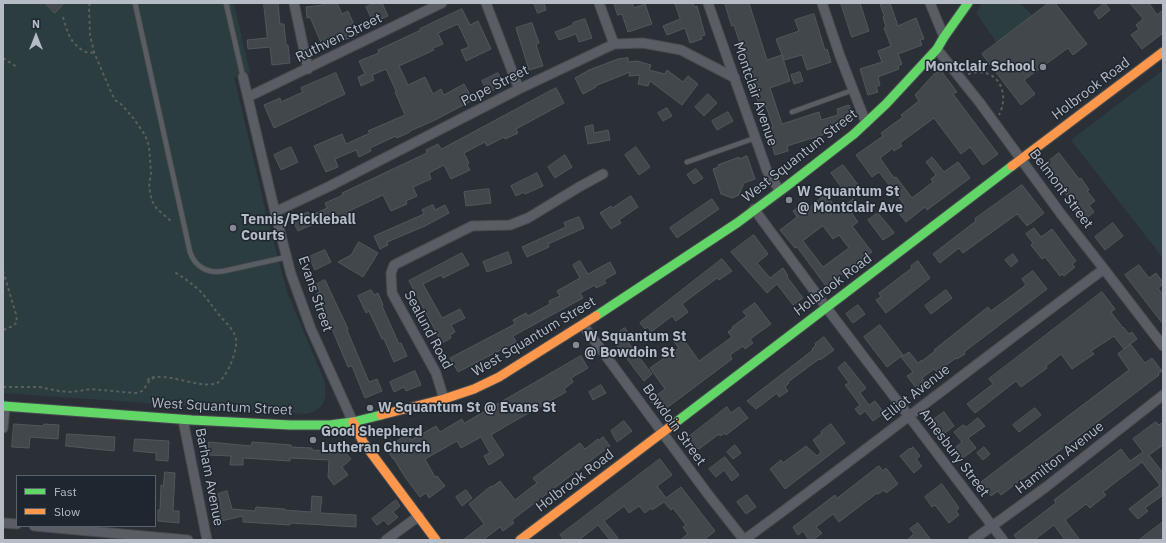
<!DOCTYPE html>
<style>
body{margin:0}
#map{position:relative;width:1166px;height:543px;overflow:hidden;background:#2a3036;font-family:"IBM Plex Sans",sans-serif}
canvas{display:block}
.frame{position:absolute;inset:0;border:4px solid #b5bcc6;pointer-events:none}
.legend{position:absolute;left:16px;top:475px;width:140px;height:52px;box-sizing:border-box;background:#1e2630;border:1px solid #5a626c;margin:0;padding:5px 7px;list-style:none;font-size:12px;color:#b5bcc6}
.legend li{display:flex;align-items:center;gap:8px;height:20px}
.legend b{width:20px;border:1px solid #5a626c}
.north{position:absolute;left:16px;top:16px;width:40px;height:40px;-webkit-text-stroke:3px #1e2630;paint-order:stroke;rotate:0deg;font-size:11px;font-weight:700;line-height:16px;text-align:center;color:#b5bcc6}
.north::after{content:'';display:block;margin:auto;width:14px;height:18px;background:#b5bcc6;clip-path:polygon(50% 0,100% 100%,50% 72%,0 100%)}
</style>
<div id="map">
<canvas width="1166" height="543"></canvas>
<div class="frame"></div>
<ul class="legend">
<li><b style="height:5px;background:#63d668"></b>Fast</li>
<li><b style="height:5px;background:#ff974d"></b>Slow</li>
</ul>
<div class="north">N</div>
</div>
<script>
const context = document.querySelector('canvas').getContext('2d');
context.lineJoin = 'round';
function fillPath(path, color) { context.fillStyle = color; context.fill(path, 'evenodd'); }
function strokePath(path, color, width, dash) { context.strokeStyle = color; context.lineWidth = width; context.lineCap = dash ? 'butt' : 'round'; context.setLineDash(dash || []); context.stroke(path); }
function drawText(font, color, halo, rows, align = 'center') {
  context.font = font + ' "IBM Plex Sans",sans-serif'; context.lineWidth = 3; context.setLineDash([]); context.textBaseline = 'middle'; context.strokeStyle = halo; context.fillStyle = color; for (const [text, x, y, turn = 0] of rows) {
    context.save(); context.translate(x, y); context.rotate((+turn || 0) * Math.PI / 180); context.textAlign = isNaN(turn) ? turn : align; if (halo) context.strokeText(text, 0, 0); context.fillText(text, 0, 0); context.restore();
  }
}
fillPath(new Path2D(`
 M3 3H234L250 73 234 77 265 209 287 292 324 380C328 397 325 411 305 414L3 393Z
 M982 3H1020L1033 16 997 43 976 13Z
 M1163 70V258L1071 140Z`), '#2c3d3f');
const building = new Path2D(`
 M45 3H64L55 13Z
 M264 3H278L280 24H284L286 45H288L290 63 272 65 270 47 248 49 247 40 267 38Z
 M322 3H337L342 14 348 11 358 34 342 41 341 39 323 47 310 17 307 18 306 7 323 5Z
 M375 3H382L388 16 377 21 375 17 371 18 366 7Z
 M534 3H544L546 10 538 13Z
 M614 3H632L634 8 645 4 652 24 628 32 622 14 618 15Z
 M675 3H693L694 7 697 6 705 35 701 36 702 39 690 43 685 28 667 35 663 26 680 19Z
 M725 3H749L767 60 782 55 790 81 770 88 782 124 819 112 821 120 838 115 837 109 849 105 852 113 850 122 835 133V131L787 146 788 151 775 155 767 129 773 127 766 106 760 108 744 59H745L734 25 732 26Z
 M841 3H860L869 31 852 37Z
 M880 3H890L898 26 916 18 924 39 920 40 922 45 898 54 902 64 898 66 899 69 878 77 880 85 876 87 878 92 868 95 860 69 882 62 878 51 891 46 884 28 886 27 883 17 884 16Z
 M1049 3H1055L1087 44 1073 55 1068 48 1024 80 1035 94 1021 105 982 54Z
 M1105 3 1110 10 1099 19 1094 12Z
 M1130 3H1149L1157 15 1163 10V33L1142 49 1131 35 1139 29 1136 25 1143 19Z
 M462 9 470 25 478 21 491 49 466 61 461 50 469 47 458 24 438 33 443 44 433 48 434 50 399 66 408 85 425 77 433 94 441 89 444 95 464 84 473 100 433 121 410 131V132L397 138 396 136 370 148 371 151 359 157 356 150 335 159 338 167 326 172 314 146 342 134 346 144 370 133 368 131 405 115 395 92 396 91 386 69 372 75 374 80 361 86 358 77 365 74 359 61 379 53 378 50 421 30 420 29Z
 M814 14 825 50 827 49 831 62 807 70 802 55 784 60 776 39 799 31 795 20Z
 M585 19 592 38 579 42 576 34 559 40 555 32 573 25V23Z
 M532 23 539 43 536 45 543 66 529 70 516 28Z
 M628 58V62L637 61 651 65 649 70 665 74 667 70 683 82 688 76 698 84 682 105 650 81 648 86 638 84 640 75 629 76 630 72 595 86 596 87 583 94 575 78 589 70 618 59Z
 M800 72 803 81 794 84 791 75Z
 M942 72 957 92 953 94 998 154 983 165 970 147 961 154 934 118 900 143 902 146 894 151 893 148 880 158 894 178 896 177 912 198 933 182 931 179 936 175 926 162 932 157 944 172 958 162 970 178 927 210 925 207 906 222 898 212 906 207 879 172 872 177 856 155 883 136 881 133 903 117 901 115 919 101 915 95 935 73Z
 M336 73 345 94 274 128 264 105 280 98 281 102 303 92 301 88Z
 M498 73 502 81 497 83 499 87 488 93 482 81Z
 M556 88 564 103 516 129 518 133 505 139 504 137 487 146 485 142 464 153 469 163 467 164 470 170 451 179 444 165 429 173 431 179 413 187 417 196 406 201 407 204 391 211 383 195 347 212 349 215 333 222 331 216 298 231 292 219 308 212 310 216 327 208 325 203 343 195 342 193 427 153 426 150 438 144 441 149Z
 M708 94 717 103 704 116 695 107Z
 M667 108 672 116 663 121 658 113Z
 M728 112 733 121 717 130 712 121Z
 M593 125 594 133 608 130 610 140 588 144 585 127Z
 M291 147 298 162 281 170 274 155Z
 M636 147 650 167 639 175 625 155Z
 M1059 153 1079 179 1081 178 1089 190 1087 191 1095 201 1089 205 1094 212 1083 221 1073 208 1075 206 1044 165Z
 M565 155 572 167 555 178 548 167Z
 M747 156 755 179 744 183 739 195 732 198 721 194 713 169 719 167 718 165 739 157V159Z
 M843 165 859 186 847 195 831 173Z
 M696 169 703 178 694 184 687 175Z
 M537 173 543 186 525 194 524 192 516 196 511 186Z
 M1022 185 1044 213 1027 226 1017 214 963 253 959 248 940 263 933 254 976 221 975 219Z
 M489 189 491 203 466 206 464 192Z
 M826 194 838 210 853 199 858 206 851 212 858 222 852 226 872 252 826 286 797 247 795 248 780 230 797 217 793 211 801 205 805 211ZM823 226 833 239 839 235 849 248 823 267 803 241Z
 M631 196 638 207 619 220 621 223 611 229 600 213 611 206 612 208Z
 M712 199 719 209 677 238 670 228Z
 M433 205 435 210 445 205 449 213 425 226 387 242 388 245 380 249 374 236 424 214 422 210Z
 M878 213 893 231 894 233 883 240 868 220Z
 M579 217 584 228 548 244 549 247 527 257 522 247 566 227 564 223Z
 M1113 223 1123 236 1105 250 1095 237Z
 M1034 228 1041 237 1052 229 1076 261 1072 264 1075 267 1064 276 1062 274 1060 276 1045 257 1042 259 1031 245 1033 243 1026 234Z
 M754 235 768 254 757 263 770 278 783 268 788 276 787 277 803 298 793 305 777 284 767 293 731 252Z
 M359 242 378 253 363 277 338 262 351 255Z
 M325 250 331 262 315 270 309 257Z
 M508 252 512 263 487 272 483 262Z
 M462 253 469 265 443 278 441 275 423 284 442 318 460 309 465 318 451 325 455 332 450 335 451 338 442 343 409 281Z
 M1013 254 1018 261 1011 267 1005 260Z
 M722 259 732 271 719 280 717 278 682 304 688 312 676 321 672 316 651 332 648 327 645 329 640 323Z
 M580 261 588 274 610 262 616 273 604 280 606 283 596 288 595 285 580 293 583 298 513 336 516 342 458 372 450 358 515 324 513 320 526 313 528 316 550 304 549 301 560 296 557 291 580 278 573 265Z
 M918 261 930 278 886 313 876 300 881 297 879 293 912 268 911 266Z
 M1139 265 1149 278 1156 273 1163 282V284L1158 288 1163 295V324L1125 275Z
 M1033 271 1047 289 964 352 965 354 957 359 956 358 937 372 934 369 922 378 925 382 916 388 907 376 913 372 901 357 909 352 918 363 922 360V361L935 351 934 350 988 307 991 311 1026 285 1022 279Z
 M325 280 348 329 347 330 369 382 377 379 382 391 365 398 352 366 348 367 317 293 320 292 317 284Z
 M371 290 374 295 378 293 383 305 382 306 399 344 401 343 407 356 394 362 384 339H382L369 311 366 313 358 296Z
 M946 290 952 298 931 314 925 306Z
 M1102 292 1115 309 1111 312 1123 328V327L1129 334 1132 332 1137 339 1124 349 1114 336 1091 351 1094 354 1072 369 1061 354 1046 366 1047 368 1021 387 1016 381 975 413 967 404 993 384 989 379Z
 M755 303 771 324 750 339 753 343 745 349 743 346 730 355 732 359 660 413 650 400 665 389 650 368 679 348 672 339 679 333 699 361 732 337 728 332 733 328 732 327 747 316 743 312Z
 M858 305 865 314 853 323 846 314Z
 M880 325 903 355 887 367 864 337Z
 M625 328 631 338 627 341 652 374 644 381 611 338Z
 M824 337 834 350 820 360 819 359 788 382 789 383 785 387 788 391 779 397 777 393 756 409 747 401 813 350 812 349 816 345 815 344Z
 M1131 345 1145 363 1152 358 1162 371 1158 374 1159 375 1001 495 998 491 991 496 981 482 1129 370 1118 354Z
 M581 356 588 368 571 378 573 382 564 389 566 392 511 423 491 435 504 455 500 458 489 465 484 456 490 453 481 437 461 448 457 441 425 459 435 477 437 476 445 486 429 498 426 493 420 497 405 477 394 459H393L386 448 408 434 411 440 436 426 440 432 462 419 464 423Z
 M845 362 866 388 860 393 869 405 875 401 884 413 873 421 865 411 860 415 855 409 860 405 845 385 849 383 838 368Z
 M415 371 421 385 406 391 404 387 394 392 390 382Z
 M601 385 606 393 593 400 589 392Z
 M727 407 731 413 739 407 748 418 726 435 725 433 720 436 719 434 699 449 698 448 694 450 686 439Z
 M1035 408 1041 415 1019 432 1013 425Z
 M944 412 954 426 944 434 933 420Z
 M978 418 985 426 968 438 976 448 963 458 955 448 962 442 954 432 963 425 966 427Z
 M624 421 632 431 617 442 611 431Z
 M1156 422 1159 425 1163 422V445L1149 455 1163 473V495L1145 508 1148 511 1138 519 1129 509 1160 485 1142 462 1103 492 1106 495 1090 508 1086 504 1065 520 1080 540H1065L1054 525 1034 540H1018L1014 535 1056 503 1054 500 1121 449 1130 461 1143 452 1133 439Z
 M14 424 43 426 44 424 59 425 58 439 30 437 29 448 12 447Z
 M831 424 845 443 785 489 770 469 781 460 783 463 806 446 817 456 821 452 813 440 822 433 821 432Z
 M67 434 115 437 114 451 66 446Z
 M603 437 610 446 512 520 514 523 503 531 500 527 483 540H463L484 524 469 504 491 486 492 487 500 481 515 500 537 483 533 478 565 454 580 443 585 449 598 439 599 440Z
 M135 439 169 441 168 461 156 460V453L134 451Z
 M209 442 251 446 252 442 266 443 291 445V447L312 448V450L330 451V448H336L345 452 351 459 342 467 348 475 334 485 328 477 329 460 290 458V461L243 458V465H230L231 456 208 455Z
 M735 445 741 453 733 459 727 452Z
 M913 447 920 456 916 459 922 466 914 473 913 472 900 456 910 448 911 449Z
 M984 447 990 454 983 460 977 453Z
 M725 457 739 475 732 481 724 470 716 477 709 469Z
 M660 459 672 475 657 486 666 498 681 487 715 531 704 540H680L688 534 683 527 686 525 673 508 671 510 664 502 652 510 651 508 645 513 639 506 629 513 624 506 604 521 618 538 616 540H610L598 525 579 540H564L560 535Z
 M879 466 883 471 886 468 898 484 886 493 884 490 878 494 877 493 839 522 833 514 816 527 822 533 813 540H809L803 531 798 535 793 527 835 495 837 498Z
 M165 472 175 473 173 511H179V523L158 521V510H160L161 485 163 486Z
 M942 484 959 508 956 511 959 515 949 523 935 505 932 507 925 497Z
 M466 490 472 498 462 506 456 497Z
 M227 491 232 509 255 511 256 507 285 509 284 510 311 512 312 496 322 497 320 513 356 515V527L290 523V525L243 522V516L221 521 217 506 221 505 218 494Z
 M747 495 756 507 746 514 737 502Z
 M396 500 400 506 393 512 398 517 388 525 384 520 377 525 372 519Z
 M1163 522V540H1139Z
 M918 523 931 540H907L914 534 910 529Z`);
fillPath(building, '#42474c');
strokePath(building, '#52575d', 1);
const lane = new Path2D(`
 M135 3 190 252C195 267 208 274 224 271L287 257
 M226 3 243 77
 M792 112 853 90
 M687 162 755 138`);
const street = new Path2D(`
 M294 3 308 69
 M486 3 519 89
 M599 3 614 44
 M708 3 767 171 780 191
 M822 3 840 56 866 123
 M930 3 944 37
 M937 49 980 103 1061 214 1104 269 1163 346
 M243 77 275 212 291 274 311 329 353 422
 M248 97 442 3
 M754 209 835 319 1003 540
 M275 212 330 186 519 89 614 44 643 43 681 50 735 78
 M583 325 707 493 744 540
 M444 399 436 373 392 293 391 273 394 265 472 226 510 225 528 218 579 187 603 174
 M183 420 207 540
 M3 428 5 406
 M3 523 17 524
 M34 526 188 540
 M386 540 419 516
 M744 540C866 451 983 358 1104 269
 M973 540 1046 487 1163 395`);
const fast = new Path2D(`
 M596 316 737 223 787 186 854 134 886 104 937 49 944 37 968 3
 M3 406 192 420 290 425H330L353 422 381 415
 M675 423 1012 166`);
const slow = new Path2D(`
 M1012 166 1163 52
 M381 415 444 399 474 389 499 377 596 316
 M353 422 363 442 436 540
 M520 540 675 423`);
strokePath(lane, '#484c51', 6);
strokePath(street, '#484c51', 11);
strokePath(fast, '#484c51', 11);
strokePath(slow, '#484c51', 11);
strokePath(new Path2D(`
 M90 3 89 7 90 35 94 52 111 92 115 100 122 105 134 119 145 135 149 146 151 173 149 187 152 201 157 209 171 221
 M63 17C65 24 67 32 71 39 75 45 86 56 94 52
 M3 58 17 67
 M968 74C996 65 1011 91 999 115
 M3 271 16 314 17 322 13 326 3 330
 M148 381 149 378 155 377
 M3 387H39L59 391 72 392 91 389 134 393C149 393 143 380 157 377 173 375 202 389 217 383 223 380 227 371 230 366 233 358 237 348 236 339 234 330 227 324 221 317 214 309 209 301 202 293 193 284 184 278 173 271`), '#595e62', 2, [3, 3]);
strokePath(lane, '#5a5e64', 4.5);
strokePath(street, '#5a5e64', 9);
strokePath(fast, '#63d668', 9);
strokePath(slow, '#ff974d', 9);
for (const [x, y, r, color] of [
 [1043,67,4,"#848b94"],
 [789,200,4,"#848b94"],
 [233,228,4,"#848b94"],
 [576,345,4,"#848b94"],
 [370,408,4,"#848b94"],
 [313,440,4,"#848b94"]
]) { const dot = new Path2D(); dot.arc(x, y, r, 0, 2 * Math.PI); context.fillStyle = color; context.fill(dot); strokePath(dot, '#1e2630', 1.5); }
drawText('14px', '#b5bcc6', '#1e2630', [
 ["Ruthven Street",339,38,-26],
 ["Pope Street",495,86,-27],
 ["Holbrook Road",1091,89,-37],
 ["Montclair Avenue",755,94,71],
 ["West Squantum Street",800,156,-38],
 ["Belmont Street",1061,189,53],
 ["Holbrook Road",833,285,-37],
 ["Evans Street",315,294,71],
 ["Sealund Road",428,330,62],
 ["West Squantum Street",534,337,-31],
 ["Elliot Avenue",916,393,-38],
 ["West Squantum Street",222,407,3],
 ["Bowdoin Street",674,425,54],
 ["Amesbury Street",954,453,53],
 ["Hamilton Avenue",1060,458,-38],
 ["Barham Avenue",209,477,79],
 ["Holbrook Road",575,481,-37]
]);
drawText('bold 14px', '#b5bcc6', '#1e2630', [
 ["Montclair School",1035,67,"right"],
 ["W Squantum St",797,192],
 ["@ Montclair Ave",797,208],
 ["Tennis/Pickleball",241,220],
 ["Courts",241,236],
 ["W Squantum St",584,337],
 ["@ Bowdoin St",584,353],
 ["W Squantum St @ Evans St",378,408],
 ["Good Shepherd",321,432],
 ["Lutheran Church",321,448]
], 'left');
</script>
